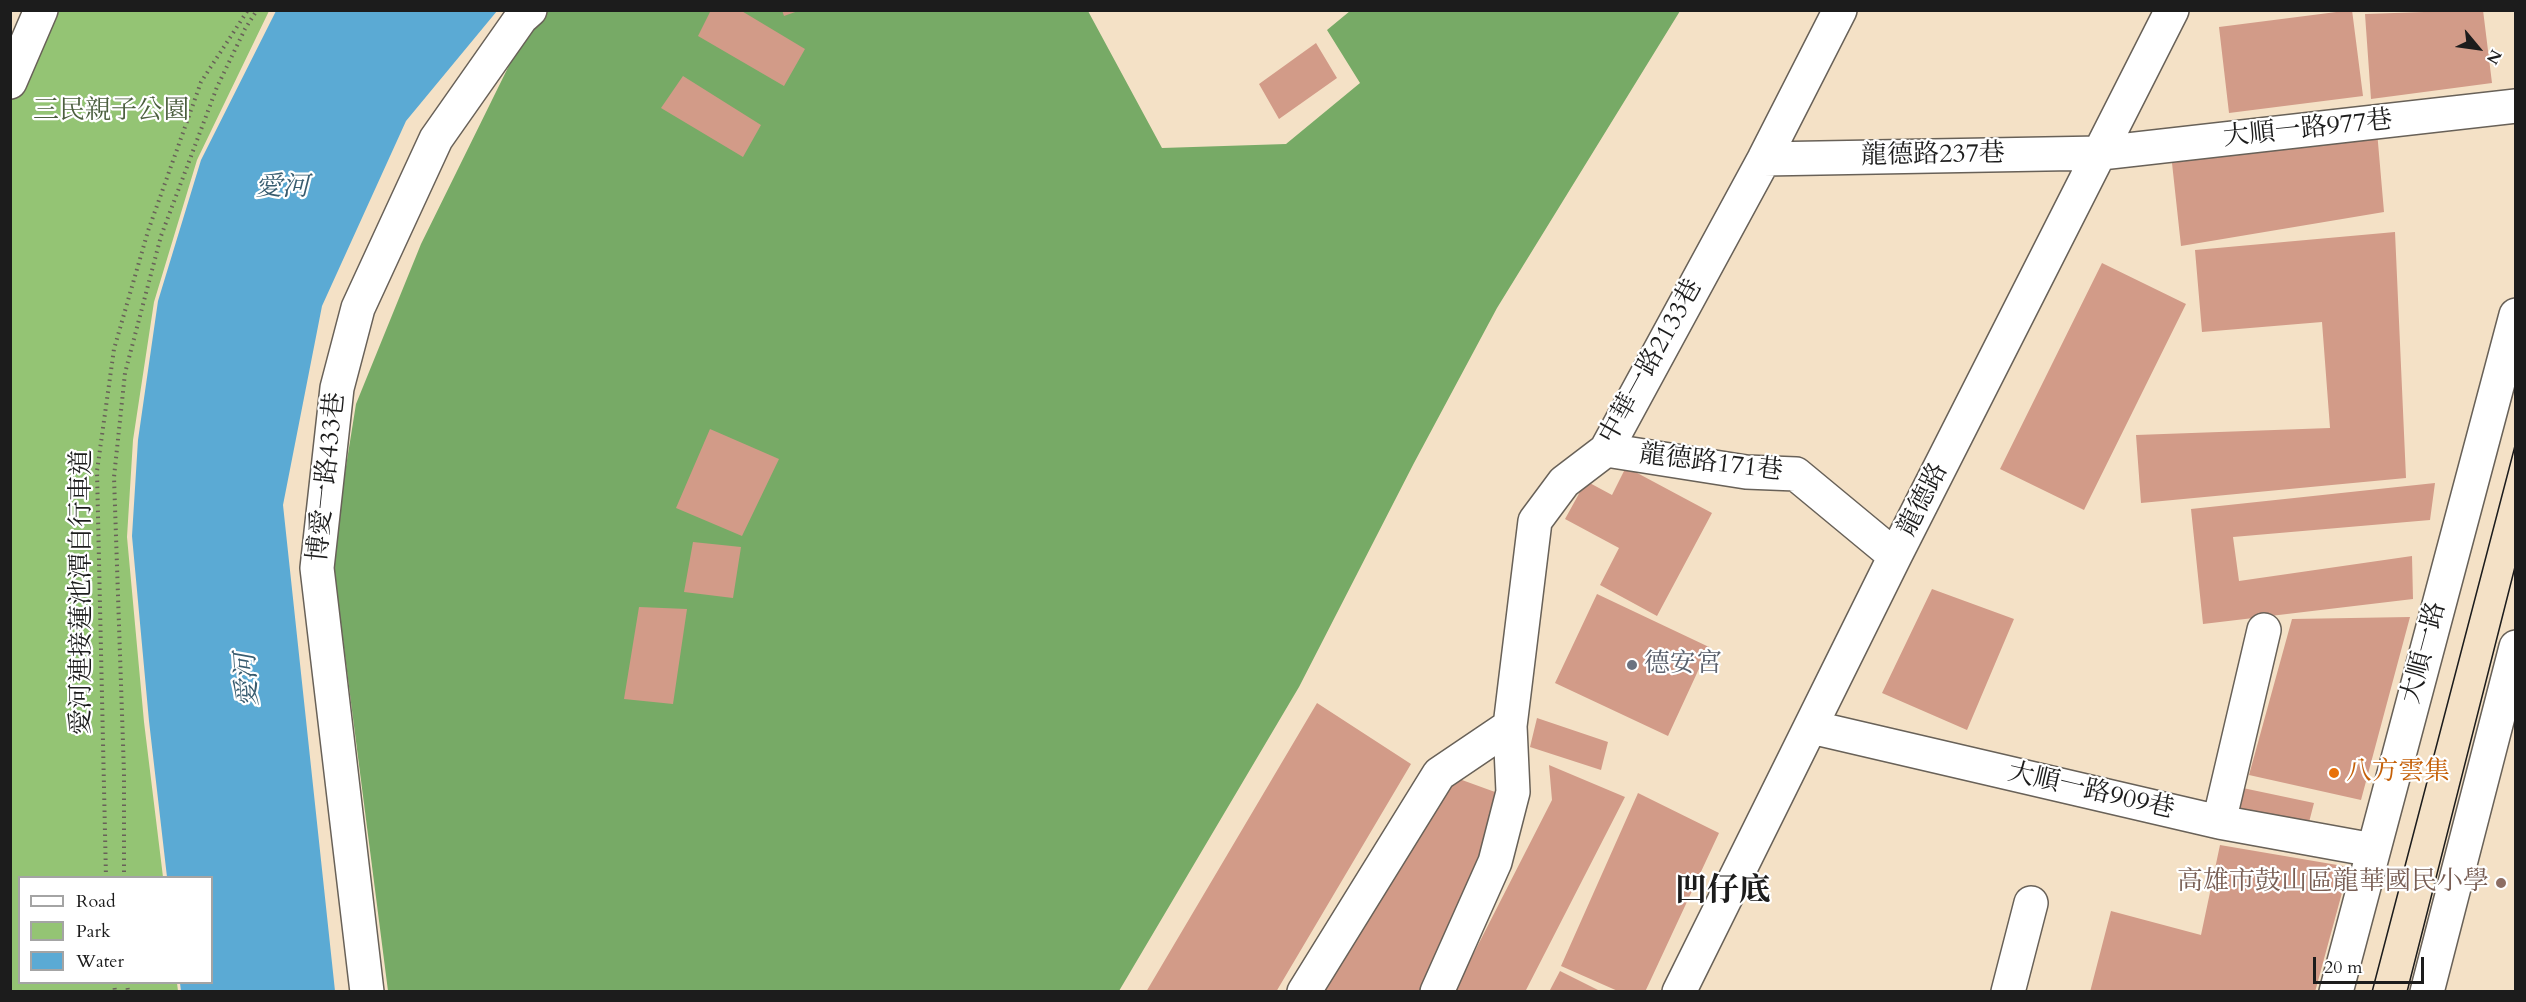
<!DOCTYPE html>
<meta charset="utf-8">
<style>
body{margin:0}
#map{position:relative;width:2526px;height:1002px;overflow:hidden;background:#f4e1c6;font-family:Cardo,serif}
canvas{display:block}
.frame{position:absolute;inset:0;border:12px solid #1c1c1c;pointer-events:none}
.legend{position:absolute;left:18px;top:876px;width:195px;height:108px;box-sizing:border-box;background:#fff;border:2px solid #a4a4a4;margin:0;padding:8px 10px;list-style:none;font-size:18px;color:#1c1c1c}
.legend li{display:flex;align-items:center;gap:12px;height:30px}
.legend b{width:30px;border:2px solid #a4a4a4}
.north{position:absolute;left:2448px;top:18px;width:60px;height:60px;-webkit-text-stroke:4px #fff;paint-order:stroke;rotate:119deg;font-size:16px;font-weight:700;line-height:24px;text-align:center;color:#1c1c1c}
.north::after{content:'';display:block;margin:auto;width:21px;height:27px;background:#1c1c1c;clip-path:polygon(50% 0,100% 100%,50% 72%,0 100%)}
.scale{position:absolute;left:2313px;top:957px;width:111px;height:27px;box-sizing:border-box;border:3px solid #1c1c1c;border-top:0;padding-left:8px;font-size:18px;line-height:21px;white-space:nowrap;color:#1c1c1c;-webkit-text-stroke:4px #fff;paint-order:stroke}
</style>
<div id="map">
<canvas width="2526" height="1002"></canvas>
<div class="frame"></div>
<ul class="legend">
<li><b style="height:8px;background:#fff"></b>Road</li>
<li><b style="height:16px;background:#94c474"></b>Park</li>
<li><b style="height:16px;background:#5baad4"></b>Water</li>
</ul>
<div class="north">N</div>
<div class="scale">20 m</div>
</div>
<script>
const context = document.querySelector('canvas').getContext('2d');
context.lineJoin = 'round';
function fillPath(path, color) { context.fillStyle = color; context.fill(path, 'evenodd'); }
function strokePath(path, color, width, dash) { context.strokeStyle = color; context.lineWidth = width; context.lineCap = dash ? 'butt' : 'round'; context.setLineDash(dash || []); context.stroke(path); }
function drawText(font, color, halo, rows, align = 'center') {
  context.font = font + ' Cardo,"Noto Serif TC",serif'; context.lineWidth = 4.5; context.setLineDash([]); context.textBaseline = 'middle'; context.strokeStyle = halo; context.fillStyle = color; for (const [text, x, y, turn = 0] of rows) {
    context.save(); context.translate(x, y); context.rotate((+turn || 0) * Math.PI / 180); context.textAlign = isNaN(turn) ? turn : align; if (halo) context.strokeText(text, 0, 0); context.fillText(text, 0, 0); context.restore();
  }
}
fillPath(new Path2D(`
 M49 11H269L197 160 154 302 133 440 127 537 144 722 163 877 20 878V982L177 983 178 991 11 992V95Z`), '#94c474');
fillPath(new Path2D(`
 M548 11H1088L1162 148 1286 144 1360 83 1327 30 1350 11H1680L1497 308 1414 463 1299 687 1119 991H388L332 554 356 404 421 244 527 29Z`), '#7a6');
fillPath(new Path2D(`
 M276 11H497L406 121 322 306 283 505 335 991H181L180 983 212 982V878L167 877 149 721 132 536 138 440 158 301 201 160Z`), '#5baad4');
fillPath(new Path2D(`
 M711 10H740L805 49 784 86 698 36Z
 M782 10H798V11L784 16Z
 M2352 10 2363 96 2229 113 2219 27Z
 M2483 10 2492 83 2371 99 2365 14Z
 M1316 43 1337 78 1279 119 1259 84Z
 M683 76 761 125 743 157 661 108Z
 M2377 131 2384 212 2181 246 2172 163Z
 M2395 232 2406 478 2141 503 2136 435 2330 428 2322 322 2202 332 2195 250Z
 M2102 263 2186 304 2084 510 2000 469Z
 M710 429 779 459 742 536 676 508Z
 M1626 467 1712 513 1657 616 1600 585 1619 548 1565 519 1586 481 1612 495Z
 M2435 483 2430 520 2233 537 2239 581 2412 556 2413 599 2203 624 2191 509Z
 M693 542 741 547 733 598 684 592Z
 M1932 589 2014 619 1967 730 1882 693Z
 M1597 594 1709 647 1668 736 1555 683Z
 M639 607 687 609 673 704 624 699Z
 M2410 617 2361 800 2249 775 2292 619Z
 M1317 703 1411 764 1276 992H1146Z
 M1537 718 1608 742 1601 770 1530 747Z
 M1549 765 1625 797 1525 992H1454L1552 800Z
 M1451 776 1495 792 1486 851 1422 992H1320Z
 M2238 787 2314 803 2307 830 2230 812Z
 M1638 793 1719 833 1645 992H1620L1561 966Z
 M2220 845 2349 867 2315 992H2090L2111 911 2201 935Z
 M1560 971 1602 992 1550 990Z`), '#d29b88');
const minor = new Path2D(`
 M10 82 41 10
 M1764 159 2101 153 2516 106
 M1606 450 1746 472 1796 474 1895 556
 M1811 727 2219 822 2373 850
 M2219 822 2264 630
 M367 992 317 568 337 388 358 308 436 139 521 18 530 10
 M1304 992 1439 774 1510 726
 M1437 992 1495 862 1513 792 1510 726 1535 521 1564 482 1606 450 1764 159 1840 10
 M1679 992 1895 556 2172 10
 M2008 992 2031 903
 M2336 992 2516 315
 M2427 992 2516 647`);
strokePath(minor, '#686158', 36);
strokePath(new Path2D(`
 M106 878 97 471 114 349 148 231 201 82 248 10
 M124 878V773L114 477 125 373 161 236 217 87 245 29 257 10
 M114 982 115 992
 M127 982 128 992`), '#686158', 4, [1.5, 4.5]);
strokePath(minor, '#fff', 33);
strokePath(new Path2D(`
 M2372 992 2516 442
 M2407 992 2516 563`), '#1c1c1c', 1.5);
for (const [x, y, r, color] of [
 [1632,665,6,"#6b7280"],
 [2334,773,6,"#e8710a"],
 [2501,883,6,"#8d6e63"]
]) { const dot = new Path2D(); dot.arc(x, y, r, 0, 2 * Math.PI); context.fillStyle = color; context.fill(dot); strokePath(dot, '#fff', 2); }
drawText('26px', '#4c5f3f', '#fff', [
 ["三民親子公園",111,112]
]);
drawText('26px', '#1c1c1c', '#fff', [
 ["大順一路977巷",2308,130,-6],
 ["龍德路237巷",1933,156,-1],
 ["中華一路2133巷",1652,362,-61],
 ["龍德路171巷",1711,464,7],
 ["博愛一路433巷",328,477,-84],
 ["龍德路",1924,500,-63],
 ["愛河連接蓮池潭自行車道",83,592,-90],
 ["大順一路",2425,653,-75],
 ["大順一路909巷",2091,792,13]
]);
drawText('26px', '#5b616d', '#fff', [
 ["德安宮",1644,665]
], 'left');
drawText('26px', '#c56008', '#fff', [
 ["八方雲集",2346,773]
], 'left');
drawText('26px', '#785e54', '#fff', [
 ["高雄市鼓山區龍華國民小學",2489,883]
], 'right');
drawText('italic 27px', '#385c6f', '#fff', [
 ["愛河",282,189],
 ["愛河",249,680,-94]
]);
drawText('bold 32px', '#1c1c1c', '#fff', [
 ["凹仔底",1723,893]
]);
</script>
